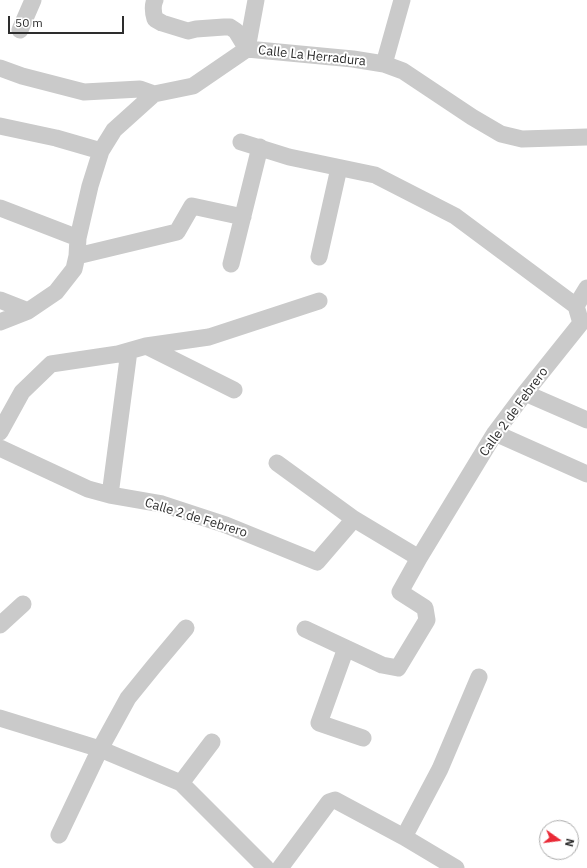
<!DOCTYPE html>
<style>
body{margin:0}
#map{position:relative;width:587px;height:868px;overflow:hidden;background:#fff;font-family:"IBM Plex Sans",sans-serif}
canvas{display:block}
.north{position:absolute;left:539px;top:820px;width:40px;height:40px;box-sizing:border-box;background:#fff;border:1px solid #ababab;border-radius:50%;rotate:104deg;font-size:11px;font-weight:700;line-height:16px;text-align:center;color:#2d2d2d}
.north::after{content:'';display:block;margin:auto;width:14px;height:18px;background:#e92936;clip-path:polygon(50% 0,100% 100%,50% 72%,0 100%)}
.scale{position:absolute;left:8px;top:16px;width:116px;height:18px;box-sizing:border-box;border:2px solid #2d2d2d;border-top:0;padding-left:5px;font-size:12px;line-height:14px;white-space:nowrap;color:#2d2d2d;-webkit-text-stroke:3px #fff;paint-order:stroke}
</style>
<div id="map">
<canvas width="587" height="868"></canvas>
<div class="north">N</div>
<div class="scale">50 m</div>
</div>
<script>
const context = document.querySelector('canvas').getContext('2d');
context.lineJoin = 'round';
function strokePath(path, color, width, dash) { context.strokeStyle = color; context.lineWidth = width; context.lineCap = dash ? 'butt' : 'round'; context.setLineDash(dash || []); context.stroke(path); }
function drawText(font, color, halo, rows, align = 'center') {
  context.font = font + ' "IBM Plex Sans",sans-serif'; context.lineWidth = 4; context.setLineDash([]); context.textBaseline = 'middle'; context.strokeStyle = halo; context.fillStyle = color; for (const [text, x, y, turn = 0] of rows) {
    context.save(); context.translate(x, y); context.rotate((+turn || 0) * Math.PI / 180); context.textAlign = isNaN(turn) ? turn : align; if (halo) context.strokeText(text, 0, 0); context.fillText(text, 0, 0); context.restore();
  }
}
strokePath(new Path2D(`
 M155 0C152 6 153 12 155 19L162 23 188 31 196 29 224 27H230L236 31 247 49
 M20 30 33 0
 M247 49 256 0
 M384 64 402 0
 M0 68 22 76 84 92 140 89 154 94
 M0 126 56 138 101 151
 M241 142 289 157 375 175 455 216 576 306
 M0 208 78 238
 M77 256 177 232 192 206 243 217
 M319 257 339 168
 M231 264 260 147
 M0 300 28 311
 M0 322 28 311 56 292 74 269 77 256 78 238 90 186 101 151 114 130 154 94 193 86 247 49 353 59 384 64 403 71 472 117 501 134 522 139 587 137
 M146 346 234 390
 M525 393 587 420
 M0 432 22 392 51 364 118 354 146 346 209 337 319 301
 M495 433 587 474
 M0 448 88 489 110 495 162 504 226 525 317 562 354 519
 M277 463 354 519 419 558
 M110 495 129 351
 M0 625 23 604
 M305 629 382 665 398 668 427 620 425 608 400 592 419 558 495 433 525 393 581 323 576 306 587 288
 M346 648 319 723 363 738
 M0 718 100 749 181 783 266 868
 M181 783 212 742
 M59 835 100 749 128 698 154 666 186 628
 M404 837 440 769 479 677
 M280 868 329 802 335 800 404 837 456 868`), '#cacaca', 17);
drawText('13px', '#2d2d2d', '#fff', [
 ["Calle La Herradura",312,56,6],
 ["Calle 2 de Febrero",514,412,-54],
 ["Calle 2 de Febrero",196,518,17]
]);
</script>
